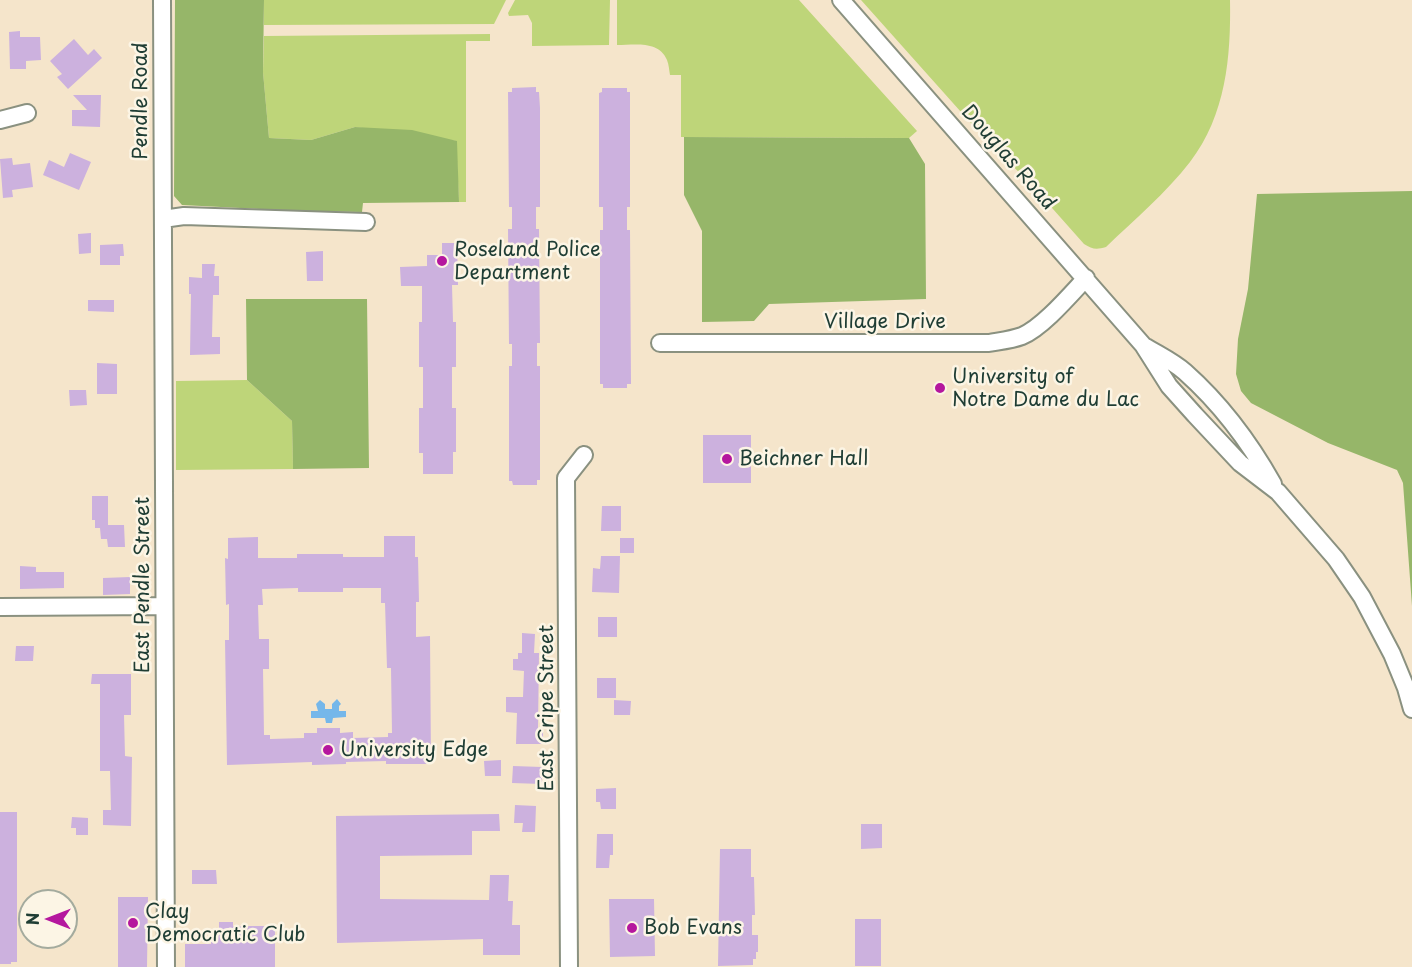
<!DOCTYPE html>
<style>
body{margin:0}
#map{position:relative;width:1412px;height:967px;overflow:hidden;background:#f5e5cb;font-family:"Playpen Sans",sans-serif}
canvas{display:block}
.north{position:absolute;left:18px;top:889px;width:60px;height:60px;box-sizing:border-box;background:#fcf5e5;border:2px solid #a4ab9e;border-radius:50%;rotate:270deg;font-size:16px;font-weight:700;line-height:24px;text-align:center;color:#1f3d34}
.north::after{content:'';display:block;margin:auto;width:21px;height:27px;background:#b5179e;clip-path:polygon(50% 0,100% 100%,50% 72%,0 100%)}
</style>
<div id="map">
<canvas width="1412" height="967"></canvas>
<div class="north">N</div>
</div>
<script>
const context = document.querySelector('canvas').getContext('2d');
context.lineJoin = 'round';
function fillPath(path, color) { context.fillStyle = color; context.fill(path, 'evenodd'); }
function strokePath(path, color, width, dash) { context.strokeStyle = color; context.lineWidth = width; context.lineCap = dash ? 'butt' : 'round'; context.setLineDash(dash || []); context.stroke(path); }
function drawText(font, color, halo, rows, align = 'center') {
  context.font = font + ' "Playpen Sans",sans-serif'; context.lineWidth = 5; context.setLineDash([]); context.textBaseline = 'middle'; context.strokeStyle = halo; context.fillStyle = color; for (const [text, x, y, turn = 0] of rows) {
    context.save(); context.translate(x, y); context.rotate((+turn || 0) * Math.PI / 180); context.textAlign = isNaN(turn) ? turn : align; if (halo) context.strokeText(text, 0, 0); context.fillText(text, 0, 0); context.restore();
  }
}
fillPath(new Path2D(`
 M264 0H506L494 24 264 25Z
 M515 0H610L609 45 532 46V23L528 15 509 16 508 13Z
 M617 0H799L917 131 909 138 681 137V75H670C669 70 669 65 667 60 659 40 634 45 617 45Z
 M861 0H1230C1231 57 1226 115 1190 162 1166 193 1134 220 1106 247 1096 250 1092 249 1084 244L1029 182 986 140Z
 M490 34V41H466V202H459L456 141 355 127 311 140 269 138 263 72 264 36Z
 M247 380 292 421 293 469 176 470V381Z`), '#bed579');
fillPath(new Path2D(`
 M175 0H264L263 72 269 138 311 140 355 127 412 130 457 141 459 202 363 203 362 212 299 211 182 205 174 196Z
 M684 137 909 138 925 164 926 299 769 304 754 321 702 322V231L684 195Z
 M1412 191V606L1403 483 1397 470 1328 443 1251 403 1241 391 1236 374 1238 339 1248 289 1257 194Z
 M246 299H367L369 468 293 469 292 421 247 380Z`), '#96b669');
fillPath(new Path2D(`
 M337 699 341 704 339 706V711H346V717L333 718 332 723H326L325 718H311V711H318L316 704 320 700 325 704V709H332V704Z`), '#75b7ea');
fillPath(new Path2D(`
 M20 31V37H40L41 60 26 61V69H10L9 32Z
 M74 39 88 55 94 49 102 58 68 89 57 77 62 74 50 61Z
 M536 87V92H539L540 108V207H536V229H539L540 343H537V366H540V480H537V485H513L512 481H509V366H512V344H509L508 229H512V207H509L508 92H512V88Z
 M602 88H627V92H630V207H627V230H630L631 384H627V388H603V384H600V230H603V207H599V93L602 92Z
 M73 95H101L100 127 72 126V110H87Z
 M70 153 91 162 79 190 43 175 49 160 64 167Z
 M12 158 13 165 30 163 33 187 12 190 13 197 3 198 0 159Z
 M91 233V253L79 254 78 234Z
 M442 243H457L458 285H452L453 322H456V367H452V408H456V452H453V474H423V453H419V408H423V367H419V322H422V286H401L400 267 427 266V255H442Z
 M123 244 124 256H120V265H100V245Z
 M323 251V281H307L306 252Z
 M202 264H215L214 276H219V295H213L212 337H220V354L190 355 191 294H189V277L202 278Z
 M88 300H114V312L88 311Z
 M97 363 117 364V394H97Z
 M69 390H86L87 405 70 406Z
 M703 435H751V483H703Z
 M92 496H108V525H124L125 547H108L107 539H101L100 528H95V520H92Z
 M602 506H621V531H601Z
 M384 536H415V557H418L419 602H416V637L430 636 431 764H386V761L346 762V764L312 765V762L227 765 225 640H229V604L226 605 225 558 228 559V538L258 537V558H297V554H343V557H384ZM298 588V592H343V588H381V603H385L387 668H391L392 733H388V737L353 738V732L340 733V728H317V733H304V738L270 739V735H264L263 669H269V639H259L258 605H263L262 589Z
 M620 538H634V553H620Z
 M601 556H620L619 593 592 592 593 568 600 569Z
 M20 566 36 567V572H64V588L20 589Z
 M130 577V594L103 595V578Z
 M598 617H617V637H598Z
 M522 633 535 634 534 653H539L538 728H543V744H516L517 713 506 712V697H523L524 671 513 670V659H518V653H522Z
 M16 646H34L33 661H15Z
 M92 674H131V715H124L125 756 132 757 131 826 103 825V810H111L110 771H100V684H91Z
 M597 678H616V698H597Z
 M614 700 631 701 630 715H614Z
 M501 760V776H485L484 761Z
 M513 766 542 767V784L512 783Z
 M616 788V809H601L600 802H596V789Z
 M515 805 536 806 535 832H522L523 823H514Z
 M0 812H17V962H11V964H0Z
 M499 814 500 831H472V855L380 856V899L489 900 490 875H509L508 901H513L512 925H520V955H483V939L337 943 336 816Z
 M72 817 88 818V835H76V828H71Z
 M861 824H882V848L861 849Z
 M597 834H613V855H610L609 868H596Z
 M720 849H751V877H754L755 915H752V935H758V952H756V959H753V965L718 966Z
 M192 870H216L217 884H192Z
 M118 897H148L147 967H118Z
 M609 899H654L655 956 610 957Z
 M855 919H881V966H855Z
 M219 922H233V926H275V967H185V944H211V934H219Z`), '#ccb1de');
const minor = new Path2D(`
 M162 0 166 967
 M841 0 1143 345 1169 386 1195 415 1240 463 1278 492 1336 559 1362 597 1392 654 1406 688 1412 709
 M0 120 27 113
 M163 219 184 216 366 222
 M660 343H989C1000 341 1011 340 1022 336 1043 327 1070 295 1086 278
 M1146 347C1159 355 1174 362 1185 372 1221 404 1250 443 1273 484
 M0 607 164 606
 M569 967 566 478 584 455`);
strokePath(minor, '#8a9180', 20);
strokePath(minor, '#fff', 16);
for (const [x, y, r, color] of [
 [442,261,6,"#b5179e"],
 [940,388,6,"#b5179e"],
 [727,459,6,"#b5179e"],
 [328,750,6,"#b5179e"],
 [133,923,6,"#b5179e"],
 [632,928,6,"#b5179e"]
]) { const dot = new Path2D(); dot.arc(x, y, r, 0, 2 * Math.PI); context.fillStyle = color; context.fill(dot); strokePath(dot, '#fcf5e5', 2); }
drawText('20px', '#1f3d34', '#fcf5e5', [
 ["Pendle Road",141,101,-90],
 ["Douglas Road",1008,158,49],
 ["Village Drive",885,322],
 ["East Pendle Street",143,585,-90],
 ["East Cripe Street",547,708,-90]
]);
drawText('20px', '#1f3d34', '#fcf5e5', [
 ["Roseland Police",454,250],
 ["Department",454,273],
 ["University of",952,377],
 ["Notre Dame du Lac",952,400],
 ["Beichner Hall",739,459],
 ["University Edge",340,750],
 ["Clay",145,912],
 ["Democratic Club",145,935],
 ["Bob Evans",644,928]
], 'left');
</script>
